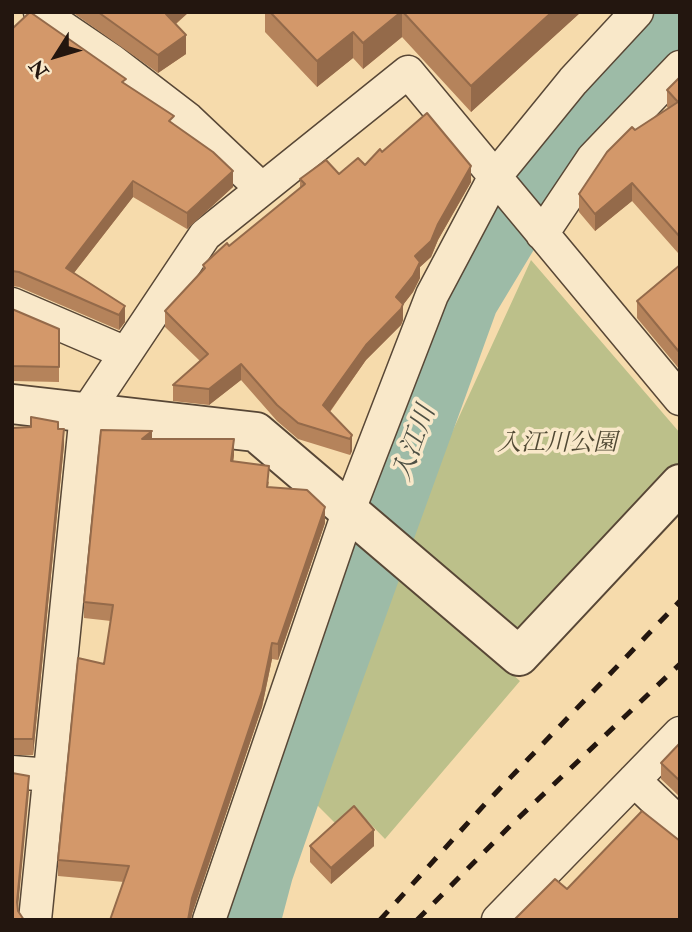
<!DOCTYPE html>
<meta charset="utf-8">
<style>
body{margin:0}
#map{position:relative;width:692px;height:932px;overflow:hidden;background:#f6dbac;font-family:"IM FELL Double Pica",serif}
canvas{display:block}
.frame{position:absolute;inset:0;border:14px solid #23160f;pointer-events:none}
.north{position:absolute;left:21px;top:21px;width:70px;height:70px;-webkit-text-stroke:5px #f9e8c9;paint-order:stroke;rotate:233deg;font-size:19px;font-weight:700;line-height:28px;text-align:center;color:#23160f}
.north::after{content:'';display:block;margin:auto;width:24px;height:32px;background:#23160f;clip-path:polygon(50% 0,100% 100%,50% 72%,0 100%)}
</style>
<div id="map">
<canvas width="692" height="932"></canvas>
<div class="frame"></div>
<div class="north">N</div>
</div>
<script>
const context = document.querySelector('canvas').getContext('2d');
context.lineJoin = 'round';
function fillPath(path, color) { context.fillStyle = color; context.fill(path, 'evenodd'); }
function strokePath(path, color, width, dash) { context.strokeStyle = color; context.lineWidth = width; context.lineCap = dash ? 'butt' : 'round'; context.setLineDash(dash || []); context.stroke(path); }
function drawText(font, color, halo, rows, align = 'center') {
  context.font = font + ' "IM FELL Double Pica","Noto Serif JP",serif'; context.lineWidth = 7; context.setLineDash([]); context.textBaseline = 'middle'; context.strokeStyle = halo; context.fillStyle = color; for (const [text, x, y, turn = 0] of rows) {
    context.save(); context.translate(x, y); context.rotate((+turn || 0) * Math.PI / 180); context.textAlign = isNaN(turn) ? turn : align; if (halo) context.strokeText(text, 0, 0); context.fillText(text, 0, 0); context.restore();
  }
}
fillPath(new Path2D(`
 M531 260 680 433V464L523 628 504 625 403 539Z
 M387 564 520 681 385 839 355 808 335 823 301 789Z`), '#bcc08a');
strokePath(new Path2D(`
 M250 920 263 871 305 750 468 300 557 152 680 23`), '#9dbba7', 61);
const minor = new Path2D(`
 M40 12 111 60 188 119 262 189
 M542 234 593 158 680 67
 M12 304 126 353
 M12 772 50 775
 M634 780 680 824
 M35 920 86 413 205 235 408 72 680 399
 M209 920 349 510 432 295 494 178 573 81 637 12
 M498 920 680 733`);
const tertiary = new Path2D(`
 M12 404 256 432 519 656 680 484`);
strokePath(minor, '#584736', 35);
strokePath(tertiary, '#584736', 42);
strokePath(minor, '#f9e8c9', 32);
strokePath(tertiary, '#f9e8c9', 38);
strokePath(new Path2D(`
 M380 920 485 804 680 601
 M417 920 508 828 680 664`), '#23160f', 5, [12, 12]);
fillPath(new Path2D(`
 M72 12H189L176 24 186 54 158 73Z
 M265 12H581L471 112 402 37 363 69 353 58 317 87 265 32Z
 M12 29 126 85 174 124 233 187 187 229 133 197 74 273 125 306V322L119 330 19 287 12 286Z
 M680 77V262L678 260V253L632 201 595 231 579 212V194L635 130 668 108 667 107V90Z
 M382 152 471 182 438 240 431 257 420 267V278L413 292 403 305V320L401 325 366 360 330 412 352 435V451L350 455 298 439 277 421 241 380 209 405 173 401V385L200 361 165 327V311L203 270V265L229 246 300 188V179L339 174 365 165Z
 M680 265V370L637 318V301Z
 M12 309 59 329V382L12 381Z
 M12 428 58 429 64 445 33 755H12Z
 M152 439 234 455 233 462 269 482 268 487 325 523 278 660 272 659 262 707 192 914 191 920H110L124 882 58 876V860L104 664 111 621 84 618V602Z
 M680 743V797L661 779V763Z
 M310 846H374L331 884 310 862Z`), '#b5835b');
fillPath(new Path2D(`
 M168 12H189L166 32V14Z
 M401 12H402V37L363 69V43Z
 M552 12H581L471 112V86Z
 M353 32V58L317 87V61Z
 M186 35V54L158 73V55Z
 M471 166V182L438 240 431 257 420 267V278L413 292 403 305V320L401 325 366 360 323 421V405L396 297 415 256Z
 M233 171V187L187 229V213Z
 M133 181V197L66 283V268Z
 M632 183V201L595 231V214Z
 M125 306V322L119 330V315Z
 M241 364V380L209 405V389Z
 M64 429V445L33 755V739Z
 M152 431V447L142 439Z
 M352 435V451L350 455V439Z
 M234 439V455L231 477V461Z
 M325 507V523L278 660V644Z
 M272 643V659L262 707 192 914 191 920H188L192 898Z
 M29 776V792L17 918V902Z
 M374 830V846L331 884V868Z`), '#946a4a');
const building = new Path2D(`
 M30 12 126 79 122 82 174 116 169 121 213 152 233 171 187 213 133 181 66 268 125 306 119 315 19 272 12 271V29Z
 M98 12H168L166 14 186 35 158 55Z
 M270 12H401L363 43 353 32 317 61Z
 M403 12H552L471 86Z
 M680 77V237L632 183 595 214 579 194 607 152 632 127 635 130 678 102 667 90Z
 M427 113 471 166 438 224 431 241 415 256 420 262 413 276 396 297 403 304 401 309 366 345 323 405 352 435 350 439 298 423 277 405 241 364 209 389 173 385 208 354 165 311 205 268 203 265 227 243 229 246 305 184 300 179 326 160 339 174 358 158 365 165 380 149 382 152Z
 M680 265V353L637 301Z
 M12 309 59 329V367L12 366Z
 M31 417 58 422V429H64L33 739H12V428L31 427Z
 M101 430 152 431 142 439H234L231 461 269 466 267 487 307 490 325 507 278 644 272 643 262 691 192 898 188 920H110L129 866 58 860 78 658 104 664 113 605 84 602Z
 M680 743V781L661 763Z
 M12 773 29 776 17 902 18 911 24 920H12Z
 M354 806 374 830 331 868 310 846Z
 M642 811 680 841V920H514L555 879 567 889Z`);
fillPath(building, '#d3986a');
strokePath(building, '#946a4a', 2);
drawText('italic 24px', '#514934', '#f9e8c9', [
 ["入江川公園",557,445]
]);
drawText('italic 26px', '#4e5044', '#f9e8c9', [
 ["入江川",416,444,-70]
]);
</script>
